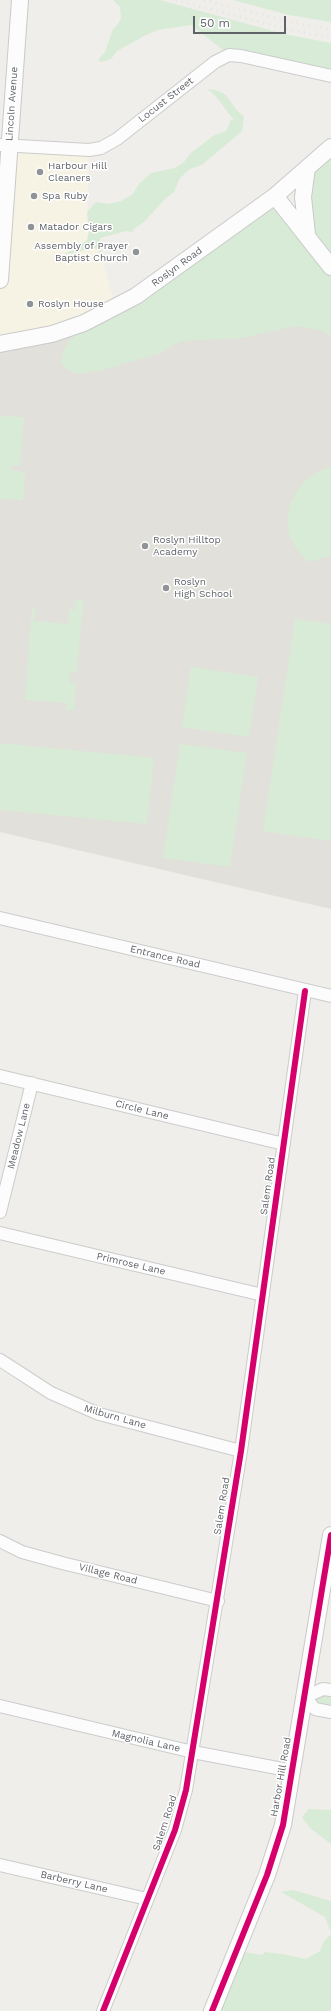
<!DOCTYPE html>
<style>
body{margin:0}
#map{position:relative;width:331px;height:2011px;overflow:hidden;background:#efeeea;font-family:"Work Sans",sans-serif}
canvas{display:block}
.scale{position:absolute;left:193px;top:16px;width:93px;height:18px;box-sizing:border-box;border:2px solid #5f6368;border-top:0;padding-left:5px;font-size:12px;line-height:14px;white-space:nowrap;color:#5f6368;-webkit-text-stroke:3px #fff;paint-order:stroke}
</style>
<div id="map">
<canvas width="331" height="2011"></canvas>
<div class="scale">50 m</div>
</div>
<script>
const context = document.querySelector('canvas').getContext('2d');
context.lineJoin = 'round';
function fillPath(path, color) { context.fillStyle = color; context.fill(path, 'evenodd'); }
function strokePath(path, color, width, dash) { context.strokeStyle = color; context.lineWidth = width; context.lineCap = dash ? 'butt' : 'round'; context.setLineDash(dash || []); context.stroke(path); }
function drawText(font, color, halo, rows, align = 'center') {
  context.font = font + ' "Work Sans",sans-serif'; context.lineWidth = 3; context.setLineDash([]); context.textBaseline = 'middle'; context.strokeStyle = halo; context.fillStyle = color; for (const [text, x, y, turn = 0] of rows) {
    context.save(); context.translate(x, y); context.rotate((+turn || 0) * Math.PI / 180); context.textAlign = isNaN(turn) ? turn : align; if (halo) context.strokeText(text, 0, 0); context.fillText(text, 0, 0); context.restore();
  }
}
fillPath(new Path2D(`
 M10 146 89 150 87 219 89 232 97 237 115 308 0 344V280Z`), '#f7f3e4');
fillPath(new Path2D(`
 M331 267V909L0 832V344Z`), '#e2e0da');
fillPath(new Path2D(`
 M113 0H160L284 34 331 43V69L232 48 223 50 191 25 158 30 146 35 117 51 111 59 101 62 98 60 105 52 113 29 118 24 121 18 120 7Z
 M233 0H331V22L289 15Z
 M207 89C234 91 226 104 244 116L242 131 202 165 190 169 180 178 174 192 165 199 144 222 135 228 132 232 126 231 100 238 101 256 98 250 92 247 76 253 63 254 73 250 87 240 89 230 87 212 96 202 108 204 121 201 133 194 139 184 151 173 175 168 184 162 191 153 213 136 226 131 231 120 234 119C223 109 219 96 207 89Z
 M331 147V336L324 331 298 326 276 330 243 338 181 341 160 353 103 370 78 374 67 369 61 363C63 342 75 334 89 321L274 196 306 235 304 185Z
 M0 416 24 417 20 466H13L11 468 13 471 25 472 23 500 0 499Z
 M331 467V556L308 562C304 556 296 550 293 543 277 512 300 474 331 467Z
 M76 600H83L77 673 70 672V683H76L74 710H66L67 703 25 700 32 607H35L34 621 68 624 69 609 75 610Z
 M295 619 331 624V841L263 831Z
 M191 667 258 677 249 737 182 727Z
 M0 743 154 758 147 824 0 810Z
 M180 744 247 753 230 867 163 858Z
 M331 1690V1712L305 1697Z
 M309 1809 331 1810V1844L310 1828 302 1817Z
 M293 1890 331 1901V1933L325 1917 281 1892Z
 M331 1934V2011H212L237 1951 263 1955 264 1952 282 1954 306 1959 320 1951 324 1941Z`), '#d8ebd6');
const street = new Path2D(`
 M0 145 89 150 101 148 117 139 215 62 229 55 241 56 331 76
 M0 918 331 996
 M0 1076 284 1144
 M0 1212 32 1083
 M0 1233 263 1295
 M0 1360 51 1393 99 1414 241 1451
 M0 1541 22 1552 62 1563 218 1601
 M331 1690 323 1689 305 1697 315 1709 331 1712
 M0 1706 193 1752 293 1771
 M0 1865 147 1899
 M103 2011 175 1830 186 1790 241 1451 305 991`);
const secondary = new Path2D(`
 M275 196 331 267
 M307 234 303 197 307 168
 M0 280 20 0
 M0 344 52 334 84 323 136 296 275 196 331 147
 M212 2011 267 1875 283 1825 331 1535`);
strokePath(street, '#cbcccc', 14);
strokePath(secondary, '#cacacb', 18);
strokePath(street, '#fdfcfc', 12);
strokePath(secondary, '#fdfcfc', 16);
strokePath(new Path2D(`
 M176 0 286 29 331 38
 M204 0 287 21 331 30`), '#e4e4e4', 3, [1, 5]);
strokePath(new Path2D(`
 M103 2011 175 1830 186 1790 241 1451 305 991
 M212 2011 267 1875 283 1825 331 1535`), '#d6006c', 6);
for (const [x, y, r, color] of [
 [40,172,4,"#919496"],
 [34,196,4,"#919496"],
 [31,227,4,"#919496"],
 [136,252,4,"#919496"],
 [30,304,4,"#919496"],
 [145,546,4,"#919496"],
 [166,588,4,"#919496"]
]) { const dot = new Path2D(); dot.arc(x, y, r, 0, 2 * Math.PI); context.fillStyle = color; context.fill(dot); strokePath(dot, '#fff', 1.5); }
drawText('10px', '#5f6368', '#fff', [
 ["Locust Street",166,100,-38],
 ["Lincoln Avenue",12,104,-86],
 ["Roslyn Road",177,267,-36],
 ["Entrance Road",165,957,13],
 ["Circle Lane",142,1110,14],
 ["Meadow Lane",19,1136,-76],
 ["Salem Road",268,1186,-82],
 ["Primrose Lane",131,1264,13],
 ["Milburn Lane",115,1417,16],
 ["Salem Road",222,1506,-81],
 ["Village Road",108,1574,14],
 ["Magnolia Lane",146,1741,13],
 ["Harbor Hill Road",281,1777,-80],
 ["Salem Road",165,1823,-72],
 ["Barberry Lane",74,1882,13]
]);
drawText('10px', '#5f6368', '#fff', [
 ["Harbour Hill",48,166],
 ["Cleaners",48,178],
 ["Spa Ruby",42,196],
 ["Matador Cigars",39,227],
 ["Assembly of Prayer",128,246,"right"],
 ["Baptist Church",128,258,"right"],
 ["Roslyn House",38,304],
 ["Roslyn Hilltop",153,540],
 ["Academy",153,552],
 ["Roslyn",174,582],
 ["High School",174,594]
], 'left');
</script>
